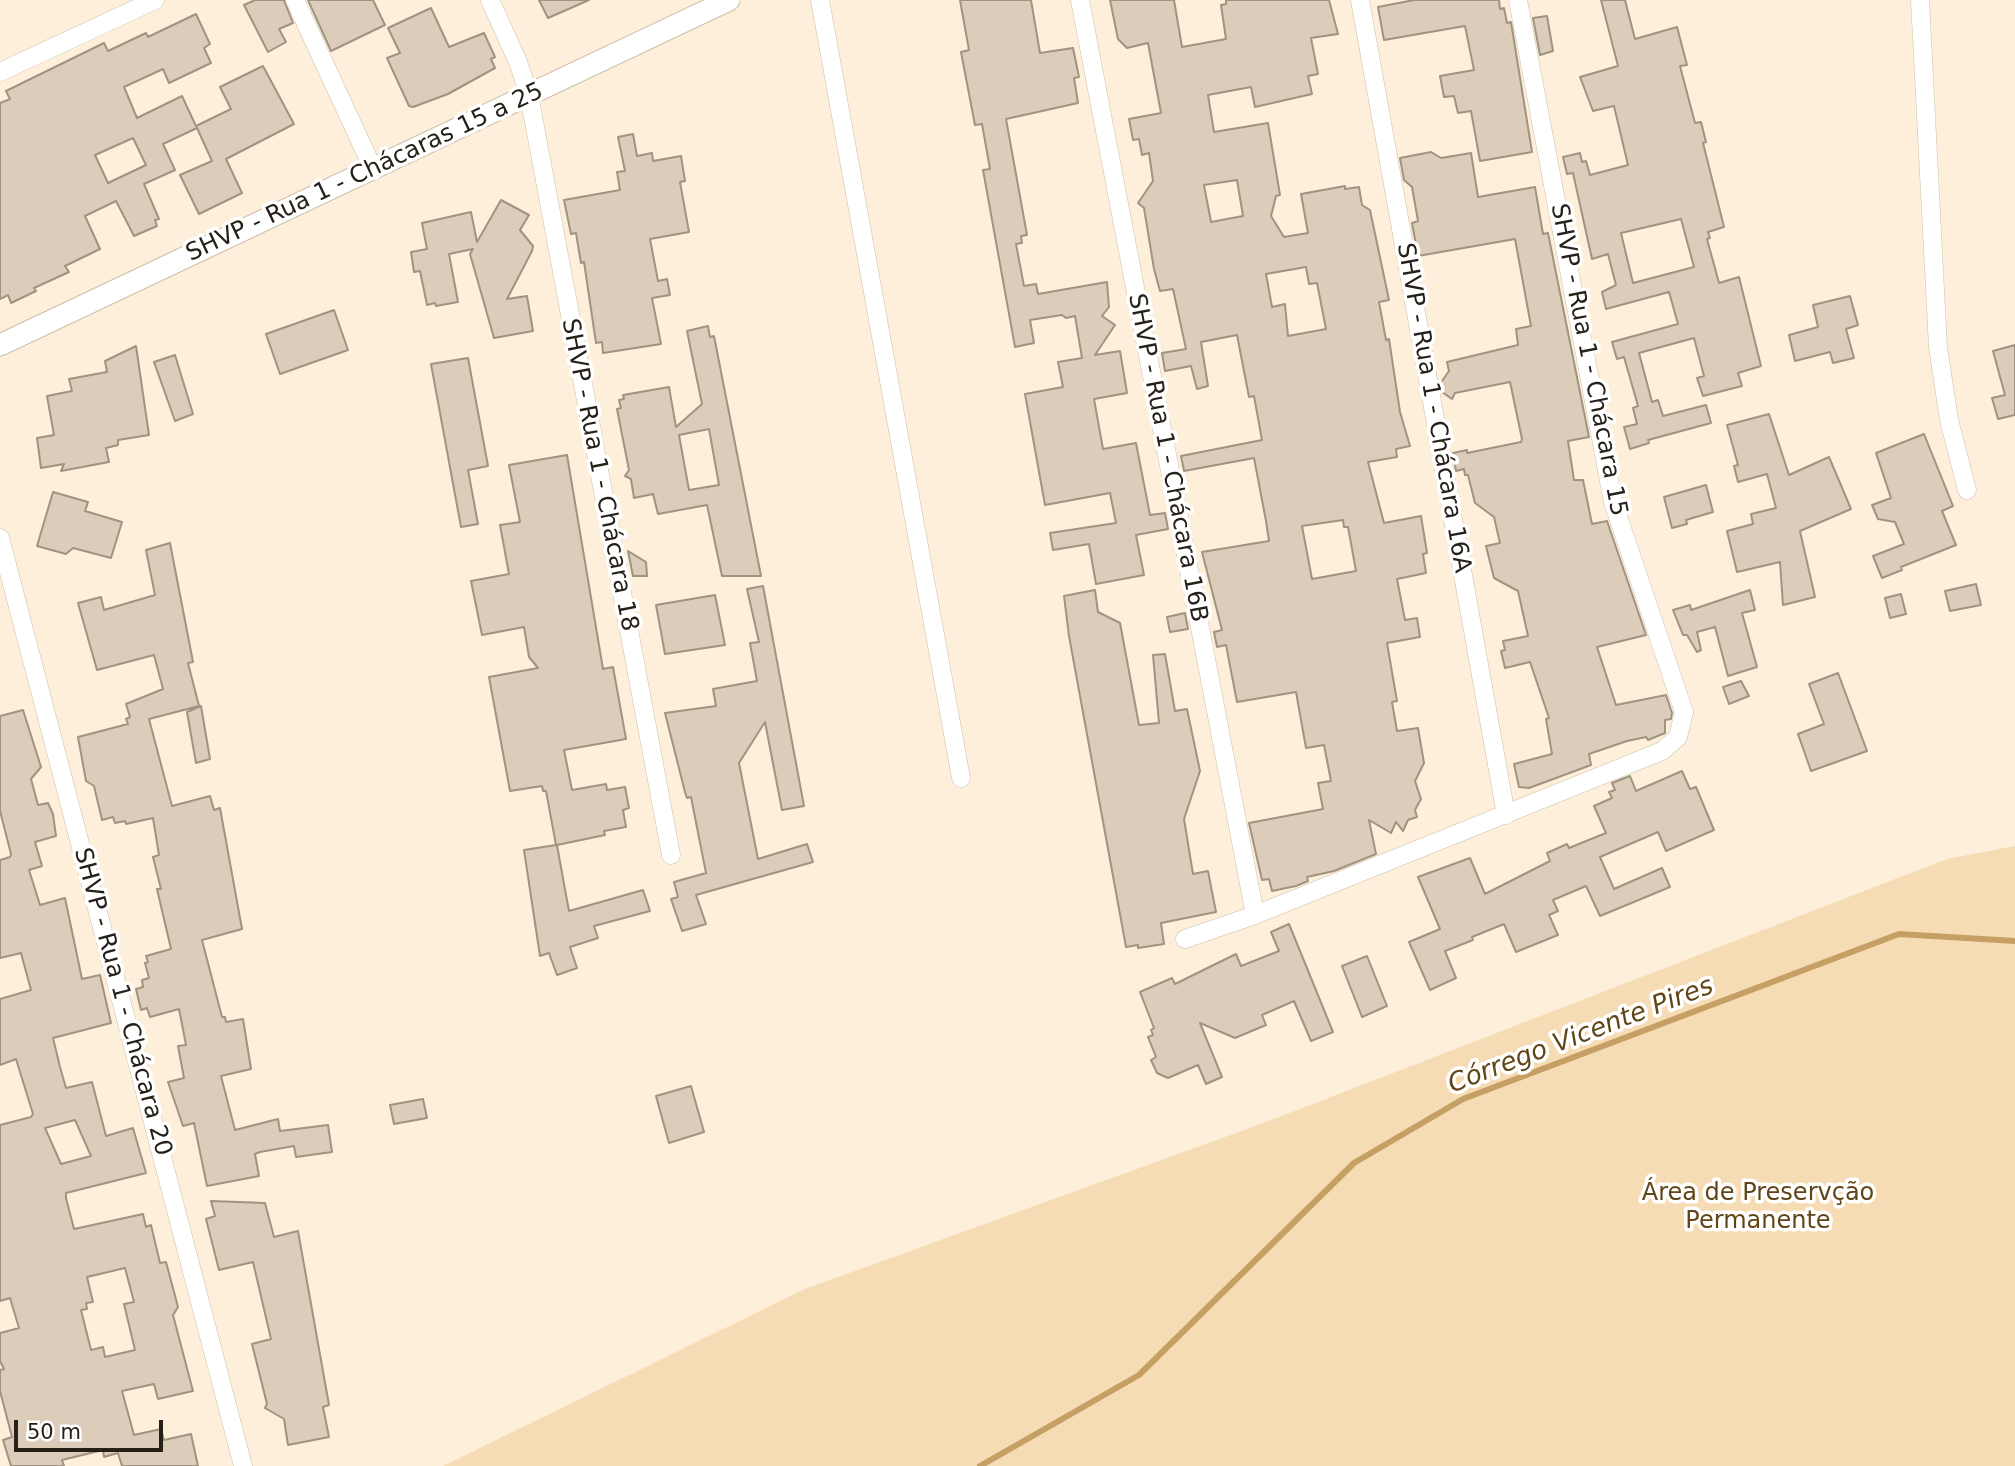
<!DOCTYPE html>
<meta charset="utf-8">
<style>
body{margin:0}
#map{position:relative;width:2015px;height:1466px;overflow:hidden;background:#fdefda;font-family:"DejaVu Sans",sans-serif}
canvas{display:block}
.scale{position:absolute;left:14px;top:1420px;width:149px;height:32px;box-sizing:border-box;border:4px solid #252018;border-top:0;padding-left:9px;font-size:21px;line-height:24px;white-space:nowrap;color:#252018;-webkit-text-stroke:5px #fff;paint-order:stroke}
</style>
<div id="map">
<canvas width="2015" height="1466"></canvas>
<div class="scale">50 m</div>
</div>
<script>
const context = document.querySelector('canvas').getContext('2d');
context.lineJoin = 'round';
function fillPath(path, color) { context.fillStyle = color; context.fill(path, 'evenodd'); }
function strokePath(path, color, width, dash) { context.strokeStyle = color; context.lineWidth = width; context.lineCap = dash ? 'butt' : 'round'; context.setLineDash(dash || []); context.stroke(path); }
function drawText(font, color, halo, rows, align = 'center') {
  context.font = font + ' "DejaVu Sans",sans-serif'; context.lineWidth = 7; context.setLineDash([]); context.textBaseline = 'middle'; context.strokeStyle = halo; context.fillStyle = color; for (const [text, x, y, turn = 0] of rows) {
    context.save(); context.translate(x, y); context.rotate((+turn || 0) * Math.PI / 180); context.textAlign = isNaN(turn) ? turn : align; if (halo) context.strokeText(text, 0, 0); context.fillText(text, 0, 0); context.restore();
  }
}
fillPath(new Path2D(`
 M2015 846V1466H443L805 1289 1261 1124 1947 859Z`), '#f6dcb4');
strokePath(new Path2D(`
 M980 1466 1139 1375 1354 1163 1463 1099 1899 934 2015 941`), '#c59f63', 6);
const building = new Path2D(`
 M255 0H284L293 23 279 29 286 42 268 52 244 5Z
 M308 0H373L385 25 331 51Z
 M539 0H589L548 18Z
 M960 0H1031L1040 53 1073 48 1079 77 1074 78 1078 103 1006 119 1027 235 1021 236 1022 243 1016 244 1024 286 1036 284 1038 294 1107 282 1109 307 1102 316 1115 325 1095 355 1120 351 1127 393 1094 399 1103 449 1136 443 1150 515 1165 513 1168 529 1136 535 1144 575 1096 584 1089 544 1053 550 1050 533 1116 523 1110 493 1045 505 1025 394 1063 387 1058 362 1082 358 1075 316 1066 318 1062 315 1030 320 1034 343 1015 347 983 170 990 169 982 124 975 125 961 52 969 50Z
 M1110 0H1174L1182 47 1226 39 1221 5 1226 4V0H1329L1338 34 1311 38 1318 74 1308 76 1312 94 1255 107 1251 87 1208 95 1214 132 1268 123 1280 195 1276 196 1271 216 1284 237 1308 233 1301 194 1345 186V189L1359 187 1362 205 1370 210 1389 300 1379 302 1386 340 1389 339 1400 412 1410 446 1396 449 1397 457 1368 462 1384 523 1421 516 1427 553 1423 554 1426 573 1397 579 1405 620 1417 618 1420 637 1387 643 1397 701 1392 702 1397 731 1418 728 1424 763 1415 781 1421 799 1415 810 1417 817 1408 820 1403 831 1396 822 1391 833 1369 820 1376 854 1334 871 1307 877 1308 881 1296 886 1272 891 1269 879 1262 880 1249 823 1323 809 1318 783 1331 781 1324 745 1306 748 1296 692 1237 702 1226 645 1217 647 1214 632 1222 630 1202 552 1269 541 1266 521 1254 458 1184 471 1181 456 1262 440 1254 396 1249 397 1237 335 1201 342 1208 386 1197 389 1191 366 1165 371 1162 353 1186 349 1173 289 1160 291 1154 269 1144 208 1138 203 1153 181 1149 153 1142 155 1139 139 1133 140 1129 119 1161 113 1148 43 1127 48 1118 39ZM1237 180 1243 216 1211 222 1204 185ZM1306 267 1309 284 1317 283 1326 329 1288 336 1285 304 1272 307 1266 274ZM1343 520 1344 527H1348L1356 571 1312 579 1302 526Z
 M1414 0H1499L1500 9 1504 8 1507 23 1511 22 1532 152 1480 161 1471 111 1458 113 1454 96 1444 97 1440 76 1474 70 1465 26 1384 40 1378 7Z
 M1601 0H1625L1635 39 1677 27 1687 65 1680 66 1695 123 1701 122 1706 142 1703 143 1724 227 1708 232 1710 238 1707 239 1719 283 1739 277 1761 366 1738 373 1742 386 1703 396 1697 378 1704 376 1694 338 1639 353 1652 402 1658 400 1663 416 1706 405 1711 423 1648 440 1649 443 1630 449 1624 427 1637 424 1633 408 1638 406 1624 357 1617 359 1612 342 1678 324 1669 292 1606 309 1602 292 1616 285 1608 254 1592 259 1573 173 1567 174 1563 157 1580 153 1582 162 1586 161 1590 175 1628 165 1614 106 1593 111 1580 77 1618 66ZM1681 219 1694 267 1633 283 1621 233Z
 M431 8 449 47 484 33 495 57 491 59 495 68 448 94 413 107 409 106 387 58 400 53 388 28Z
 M196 14 210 44 204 48 211 63 169 83 163 69 124 87 137 118 182 96 196 126 231 109 220 87 263 66 294 124 226 159 242 193 199 214 180 175 212 161 197 128 163 144 175 170 144 184 159 219 155 220 157 226 134 236 116 201 85 216 100 249 65 266 69 272 34 288 36 291 11 303 8 295 0 299V103L10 99 6 91 104 43 108 51 146 33 148 37ZM133 138 146 165 108 183 95 155Z
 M1547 16 1553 51 1540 55 1533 18Z
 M633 134 637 156 652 153 653 161 681 156 685 181 680 182 689 232 650 239 658 281 667 279 670 295 652 298 661 344 603 353 602 342 596 343 584 262 581 263 576 233 571 234 564 200 620 190 617 172 625 171 618 137Z
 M1431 152 1441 158 1471 153 1478 197 1535 187 1543 234 1548 233 1589 437 1568 441 1574 480H1583L1592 524 1607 521 1646 635 1597 647 1616 705 1666 695 1672 713 1671 719 1665 720V733L1648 740 1646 737 1627 741 1589 754 1591 765 1529 788 1519 787 1514 764 1552 754 1546 719 1549 718 1530 662 1505 668 1501 651 1505 650 1503 641 1528 636 1518 591 1494 578 1486 546 1500 543 1494 517 1475 503 1468 475H1465L1464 469 1456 471 1453 453 1467 450V453L1521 442 1522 439 1510 382 1455 393 1452 399 1442 392 1440 384 1449 371 1447 362 1518 345 1516 329 1531 326 1515 239 1418 256 1412 223 1418 221 1412 187 1404 180 1400 158Z
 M501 200 529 215 520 230 533 246 532 251 507 299 527 296 533 331 494 338 470 254 473 249 449 254 458 302 436 306 435 303 427 305 420 271 414 272 411 252 427 249 422 223 471 212 477 242Z
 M1850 296 1858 325 1846 329 1854 358 1833 363 1830 352 1795 361 1789 335 1818 327 1813 305Z
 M334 310 348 350 280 374 266 334Z
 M708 326 710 337 714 336 761 576H722L707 505 658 514 653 494 634 498 631 479 625 476 629 470 617 409 621 408 619 400 624 399 623 395 669 387 676 427 702 404 687 331ZM709 429 719 485 689 490 679 435Z
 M2015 345V415L1998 419 1992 398 2005 395 1993 351Z
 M136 346 149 435 118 440V445L106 448 109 462 61 471 64 464 41 468 37 438 54 435 47 396 72 391 69 379 107 372 105 361Z
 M175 355 193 414 175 421 154 362Z
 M468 358 488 466 468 470 478 524 461 527 431 364Z
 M1769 414 1789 475 1829 457 1851 509 1800 531 1815 597 1783 605 1780 562 1737 572 1727 531 1753 524 1751 514 1776 508 1767 474 1738 482 1734 466 1738 465 1727 425Z
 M1924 434 1953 506 1942 511 1956 545 1901 567 1902 570 1882 578 1873 556 1904 544 1895 522 1878 519 1872 505 1891 498 1876 453Z
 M567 455 603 669 613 667 626 739 564 750 572 790 606 784 607 790 625 787 629 808 623 810 626 827 604 831 605 835 557 845 564 884 569 911 643 890 650 911 594 926 598 938 570 947 577 968 557 975 549 953 540 956 524 850 556 845 546 791H543L542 786 510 791 489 677 538 668 529 657 524 627 482 635 471 581 509 574 500 525 520 522 509 465Z
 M1706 485 1713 512 1686 520 1687 524 1672 528 1664 497Z
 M53 492 88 502 85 511 122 522 111 558 73 548 66 554 37 546Z
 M170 543 193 662 188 663 199 706 149 719 172 806 210 796 214 810 220 808 242 929 202 940 222 1017H225L226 1022 243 1019 251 1069 221 1076 235 1130 278 1119 280 1131 328 1125 332 1152 296 1157 294 1146 260 1152 255 1154 259 1176 207 1186 194 1123 183 1126 168 1082 184 1078 178 1046 186 1045 179 1009 150 1017 147 1008 141 1010 136 989 143 987 142 980 149 978 145 963 148 962 146 956 171 949 157 889H161L153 857 159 855 153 818 126 824 125 821 115 823 113 817 102 820 94 786 86 781 78 737 128 724 126 719 130 717 126 704 163 689 154 655 97 670 78 603 101 597 104 610 155 595 146 550Z
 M628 551 646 562 647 576H633Z
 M1976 584 1981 605 1950 611 1945 591Z
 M763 586 804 806 782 810 765 722 739 763 758 859 807 844 813 862 696 895 706 924 682 931 671 899 678 897 674 882 706 873 691 797 687 798 685 792 665 713 716 706 713 689 757 681 750 643 759 642 747 589Z
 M1095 590 1098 612 1120 623 1139 725 1159 723 1153 655 1165 654 1175 711 1187 709 1200 771 1184 819 1193 874 1208 871 1216 912 1161 923 1164 944 1138 948V945L1126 947 1069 636 1064 596Z
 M1750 590 1755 610 1742 613 1757 667 1728 676 1715 627 1697 632 1701 650 1697 652 1687 635H1683L1673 610 1690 605 1691 610Z
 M1901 594 1906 614 1890 618 1885 598Z
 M715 595 725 645 665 654 656 605Z
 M1185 613 1188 629 1170 632 1167 617Z
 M1838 673 1867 751 1811 771 1798 734 1824 724 1809 684Z
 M1741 681 1749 696 1729 704 1723 687Z
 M201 706 210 759 196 763 187 712Z
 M23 710 41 767 31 779 38 805 48 803 53 814 56 836 35 842 42 866 29 870 40 905 65 898 82 979 100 975 111 1023 53 1038 60 1067 66 1088 92 1082 106 1136 133 1128 146 1173 66 1193V1198L74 1229 143 1214 146 1227 151 1225 160 1263 166 1262 178 1307 173 1315 193 1391 158 1399 154 1384 122 1391 134 1435 161 1429 164 1440 191 1434 198 1466H122L118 1453 104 1457 103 1450 62 1460 64 1466H11L3 1440 12 1437 0 1391V1370L4 1369 0 1361V1333L19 1328 10 1298 0 1301V1125L31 1117 33 1114 16 1059 0 1065V999L31 990 21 953 0 958V860L10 857 11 854 0 811V716ZM75 1120 91 1156 61 1164 45 1128ZM125 1268 134 1302 124 1304 135 1350 105 1357 103 1347 91 1350 81 1310 87 1309 86 1303 93 1302 87 1277Z
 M1682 771 1690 789 1696 787 1714 830 1666 851 1658 832 1600 857 1614 889 1662 868 1670 887 1600 916 1586 886 1553 900 1558 911 1549 915 1558 935 1516 952 1504 924 1472 937 1473 940 1445 951 1456 978 1430 990 1409 942 1440 929 1418 877 1470 858 1485 894 1550 861 1547 853 1567 844 1569 848 1606 833 1594 806 1612 798 1609 792 1615 790 1612 783 1630 776 1636 791Z
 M1289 924 1333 1032 1311 1041 1294 1001 1262 1015 1266 1025 1235 1038 1200 1023 1222 1077 1206 1084 1198 1065 1168 1078 1157 1073 1151 1060 1156 1057 1148 1037 1153 1035 1151 1030 1154 1028 1140 992 1172 978 1175 984 1236 954 1241 966 1279 951 1271 932Z
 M1367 956 1387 1006 1362 1017 1342 966Z
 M691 1086 704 1132 669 1143 656 1096Z
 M423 1099 427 1118 394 1124 390 1105Z
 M211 1201 265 1203 274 1237 298 1231 329 1405 323 1407 329 1437 288 1445 284 1419 265 1408 267 1404 252 1344 271 1339 253 1262 219 1270 206 1219 215 1216Z`);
fillPath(building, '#dbcdb9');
strokePath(building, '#a09380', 2);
const minor = new Path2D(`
 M295 0 374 171
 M490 0 518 62 529 95 671 855
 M820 0 961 778
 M1080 0 1255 915
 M1360 0 1506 815
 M1920 0 1938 347 1949 420 1967 490
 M0 72 155 0
 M0 538 243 1466
 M1185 939 1255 915 1662 751 1678 737 1684 712 1613 502 1518 0`);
const tertiary = new Path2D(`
 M0 345 729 0`);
strokePath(minor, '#cdc0ab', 19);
strokePath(tertiary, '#cdc0ab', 23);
strokePath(minor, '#fff', 18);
strokePath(tertiary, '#fff', 21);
drawText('24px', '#252018', '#fff', [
 ["SHVP - Rua 1 - Chácaras 15 a 25",365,173,-25],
 ["SHVP - Rua 1 - Chácara 15",1588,360,79],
 ["SHVP - Rua 1 - Chácara 16A",1433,408,80],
 ["SHVP - Rua 1 - Chácara 16B",1167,458,79],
 ["SHVP - Rua 1 - Chácara 18",599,475,79],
 ["SHVP - Rua 1 - Chácara 20",122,1002,75]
]);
drawText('24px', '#604516', '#fff', [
 ["Área de Preservção",1758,1194],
 ["Permanente",1758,1222]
]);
drawText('italic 26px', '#604617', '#fff', [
 ["Córrego Vicente Pires",1581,1036,-21]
]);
</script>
